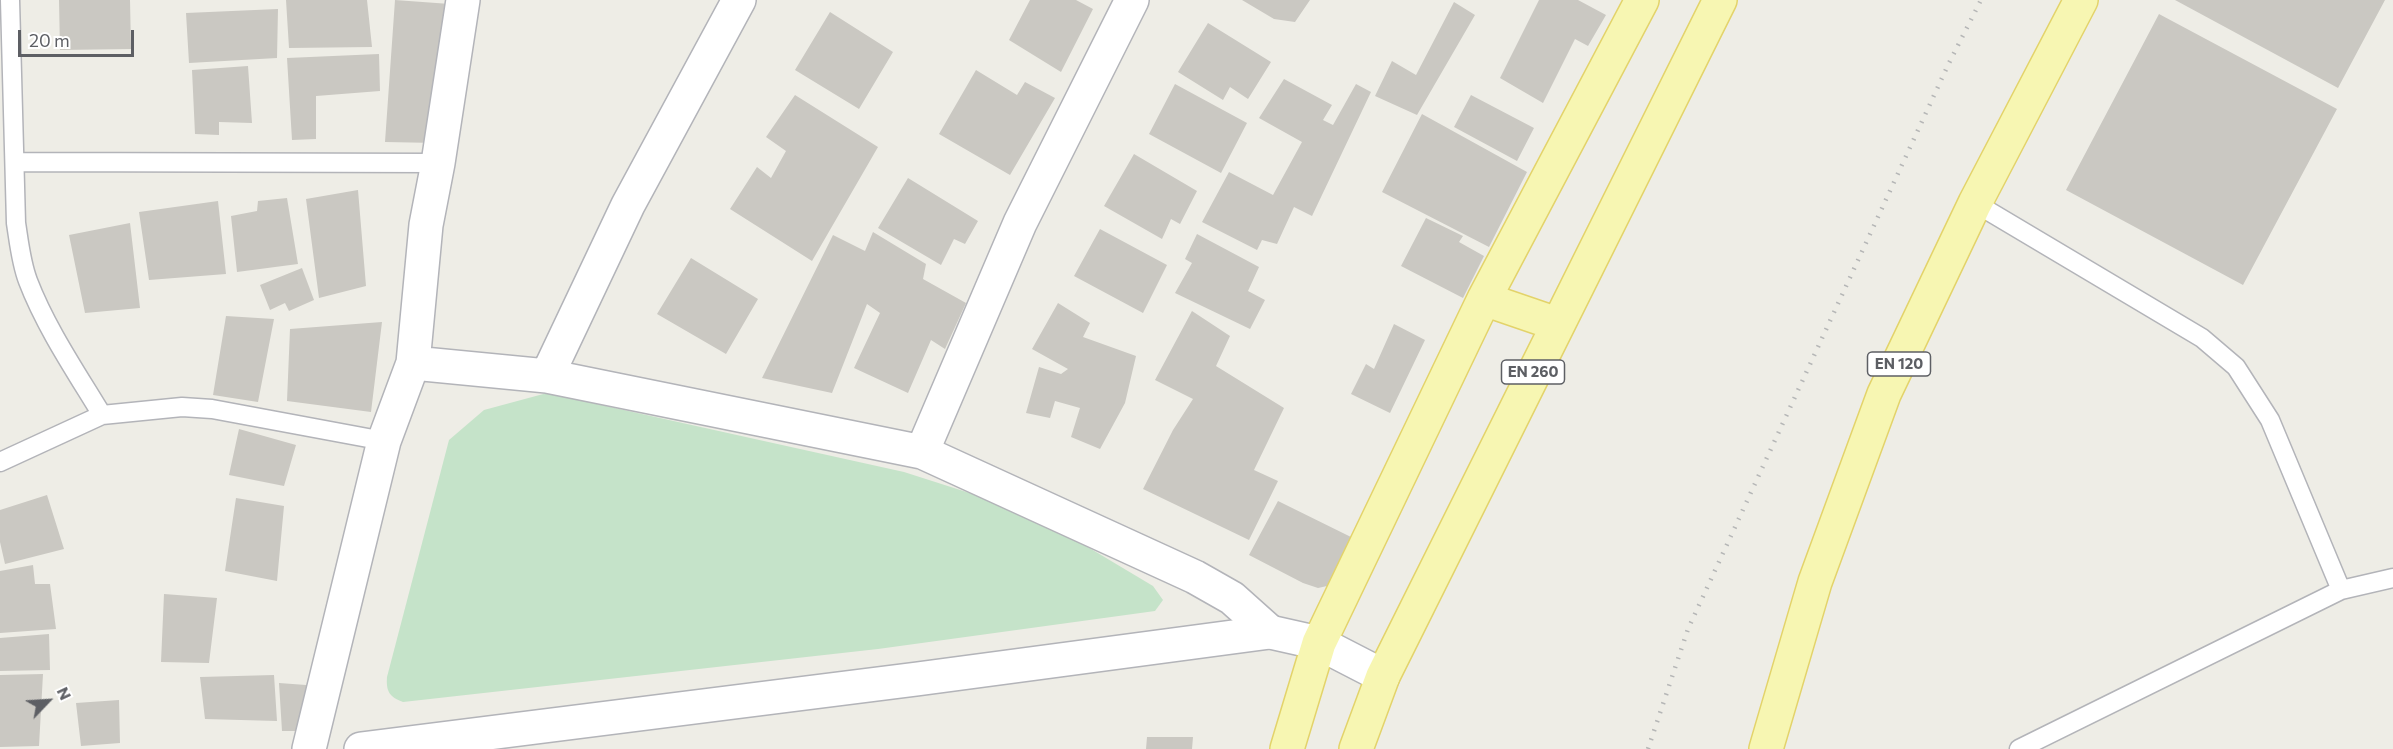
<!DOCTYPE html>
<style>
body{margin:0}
#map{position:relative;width:2393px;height:749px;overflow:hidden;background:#eeede6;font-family:Commissioner,sans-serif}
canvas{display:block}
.north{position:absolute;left:18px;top:671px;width:60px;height:60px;-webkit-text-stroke:4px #fff;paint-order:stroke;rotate:65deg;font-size:16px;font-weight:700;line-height:24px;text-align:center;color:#5d5f64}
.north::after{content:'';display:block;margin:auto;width:21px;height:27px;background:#5d5f64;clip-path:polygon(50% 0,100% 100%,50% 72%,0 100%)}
.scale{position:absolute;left:18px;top:30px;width:116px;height:27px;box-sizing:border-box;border:3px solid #5d5f64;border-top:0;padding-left:8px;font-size:18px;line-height:21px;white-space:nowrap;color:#5d5f64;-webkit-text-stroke:4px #fff;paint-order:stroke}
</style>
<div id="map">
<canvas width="2393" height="749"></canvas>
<div class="north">N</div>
<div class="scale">20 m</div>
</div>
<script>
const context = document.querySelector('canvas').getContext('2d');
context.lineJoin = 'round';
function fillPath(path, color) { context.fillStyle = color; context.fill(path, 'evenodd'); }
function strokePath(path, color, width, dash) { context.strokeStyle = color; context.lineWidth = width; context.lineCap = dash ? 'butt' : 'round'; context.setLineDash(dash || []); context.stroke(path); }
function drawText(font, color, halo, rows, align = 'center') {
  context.font = font + ' Commissioner,sans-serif'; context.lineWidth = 4.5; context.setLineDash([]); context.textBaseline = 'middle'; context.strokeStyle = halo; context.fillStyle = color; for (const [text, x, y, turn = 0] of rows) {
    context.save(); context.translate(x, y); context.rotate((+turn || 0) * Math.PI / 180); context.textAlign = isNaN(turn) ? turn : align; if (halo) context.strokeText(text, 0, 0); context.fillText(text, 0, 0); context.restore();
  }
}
fillPath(new Path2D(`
 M547 393 904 472 979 496 1086 546 1153 586 1163 600 1155 611 878 649 403 702C389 697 386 691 387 677L449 440 484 410Z`), '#c5e3c9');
fillPath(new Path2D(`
 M59 0H130L131 49 60 50Z
 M286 0H367L372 47 289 48Z
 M395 0 450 4 437 143 385 142Z
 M1030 0H1076L1093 9 1061 72 1009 40Z
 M1242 0H1310L1295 22 1274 19Z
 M1539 0H1578L1606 15 1588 46 1575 39 1543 103 1500 78Z
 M2175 0H2385L2338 88Z
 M1454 2 1475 15 1417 115 1375 96 1392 61 1416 75Z
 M278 9 277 58 189 63 186 13Z
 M830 12 893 52 859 109 795 70Z
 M2159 14 2337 109 2243 285 2066 190Z
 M1208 23 1271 62 1248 99 1230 87 1223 100 1178 72Z
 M379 54 380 91 316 96V139L292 140 287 58Z
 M248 66 252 123 219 122V135L195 134 192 70Z
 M976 70 1017 95 1025 82 1055 98 1010 175 939 134Z
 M1284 79 1332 105 1323 120 1333 125 1356 84 1371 92 1312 216 1294 207 1277 244 1262 240 1257 250 1202 222 1229 172 1273 195 1302 142 1259 118Z
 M1175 84 1247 123 1221 173 1149 134Z
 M795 95 878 147 812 261 730 209 757 167 771 178 786 151 766 137Z
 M1471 95 1534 128 1517 161 1454 127Z
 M1422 114 1527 172 1489 247 1382 192Z
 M1134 154 1197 191 1180 224 1171 219 1162 239 1104 206Z
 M908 178 978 221 965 244 954 239 941 265 878 228Z
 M358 190 366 286 319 298 306 199Z
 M287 198 298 264 237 272 231 216 257 211 258 201Z
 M218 201 226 274 149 280 139 212Z
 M1426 218 1463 236 1459 242 1484 256 1463 298 1401 266Z
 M130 223 140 308 85 313 69 235Z
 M1100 229 1167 265 1143 313 1074 276Z
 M873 232 926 264 923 279 966 303 945 349 931 340 908 393 854 368 880 313 867 304 832 393 762 378 833 235 865 251Z
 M1197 234 1259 267 1248 291 1265 300 1250 329 1175 293 1192 263 1185 259Z
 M691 258 758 299 726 354 657 314Z
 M302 268 314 300 289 311 285 303 270 310 260 285Z
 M1058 303 1090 323 1083 337 1136 356 1125 403 1100 449 1071 437 1080 408 1055 401 1050 418 1026 413 1039 367 1061 374 1068 369 1032 349Z
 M1192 311 1230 336 1216 366 1284 408 1254 470 1278 481 1249 540 1143 489 1173 430 1193 399 1155 380Z
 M226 316 274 319 258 402 213 395Z
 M382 322 371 412 287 401 290 329Z
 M1394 324 1425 340 1390 413 1351 394 1366 364 1374 369Z
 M239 429 296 445 284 486 229 475Z
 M47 495 64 549 5 564 0 542V510Z
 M236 498 284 506 277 581 225 571Z
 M1278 501 1353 538 1327 586 1318 588 1303 583 1249 555Z
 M33 565 35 584H50L56 629 0 633V571Z
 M164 594 217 598 209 663 161 662Z
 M49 634 50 670 0 671V638Z
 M43 674 39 746 0 747V675Z
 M274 675 277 721 205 719 200 677Z
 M279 683 306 685 308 731H282Z
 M119 700 120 743 81 746 76 703Z
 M1147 737H1193L1192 749H1146Z`), '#cac8c2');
const service = new Path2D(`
 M10 0 16 223C19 242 21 263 28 281 46 328 76 372 102 415
 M15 162 438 163
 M1975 203 2202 338 2236 367 2270 420 2341 590
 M0 462 102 415 182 407 212 409 384 441
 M2019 749 2341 590 2393 578`);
const minor = new Path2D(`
 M413 363 547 376 922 452 1195 577 1232 598 1270 632
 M547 376 628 205 739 0
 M922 452 1020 223 1132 0
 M309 749 384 441 413 363 426 225 438 163 463 0`);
const tertiary = new Path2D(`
 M361 749 917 679 1270 632 1319 643 1383 676`);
const primary = new Path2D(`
 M1484 299 1557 324
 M1287 749 1319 643 1484 299 1642 0
 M1356 749 1383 676 1720 0
 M1766 749 1815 582 1884 394 1975 203 2081 0`);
strokePath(service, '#b3b4b9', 21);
strokePath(minor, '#b3b4b9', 36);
strokePath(tertiary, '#b3b4b9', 36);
strokePath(primary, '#e3d36a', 36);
strokePath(service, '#fff', 18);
strokePath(minor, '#fff', 33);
strokePath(tertiary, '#fff', 33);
strokePath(primary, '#f7f6b2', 33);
strokePath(new Path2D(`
 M1648 749 1688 629 1948 65 1981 0`), '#b5b6b6', 4.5, [1.5, 8]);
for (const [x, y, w] of [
 [1899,364,63],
 [1533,372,63]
]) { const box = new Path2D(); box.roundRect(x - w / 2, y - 12, w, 24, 4.5); context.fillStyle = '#fff'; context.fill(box); strokePath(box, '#5d5f64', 1.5); }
drawText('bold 15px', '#5d5f64', null, [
 ["EN 120",1899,364],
 ["EN 260",1533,372]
]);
</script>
